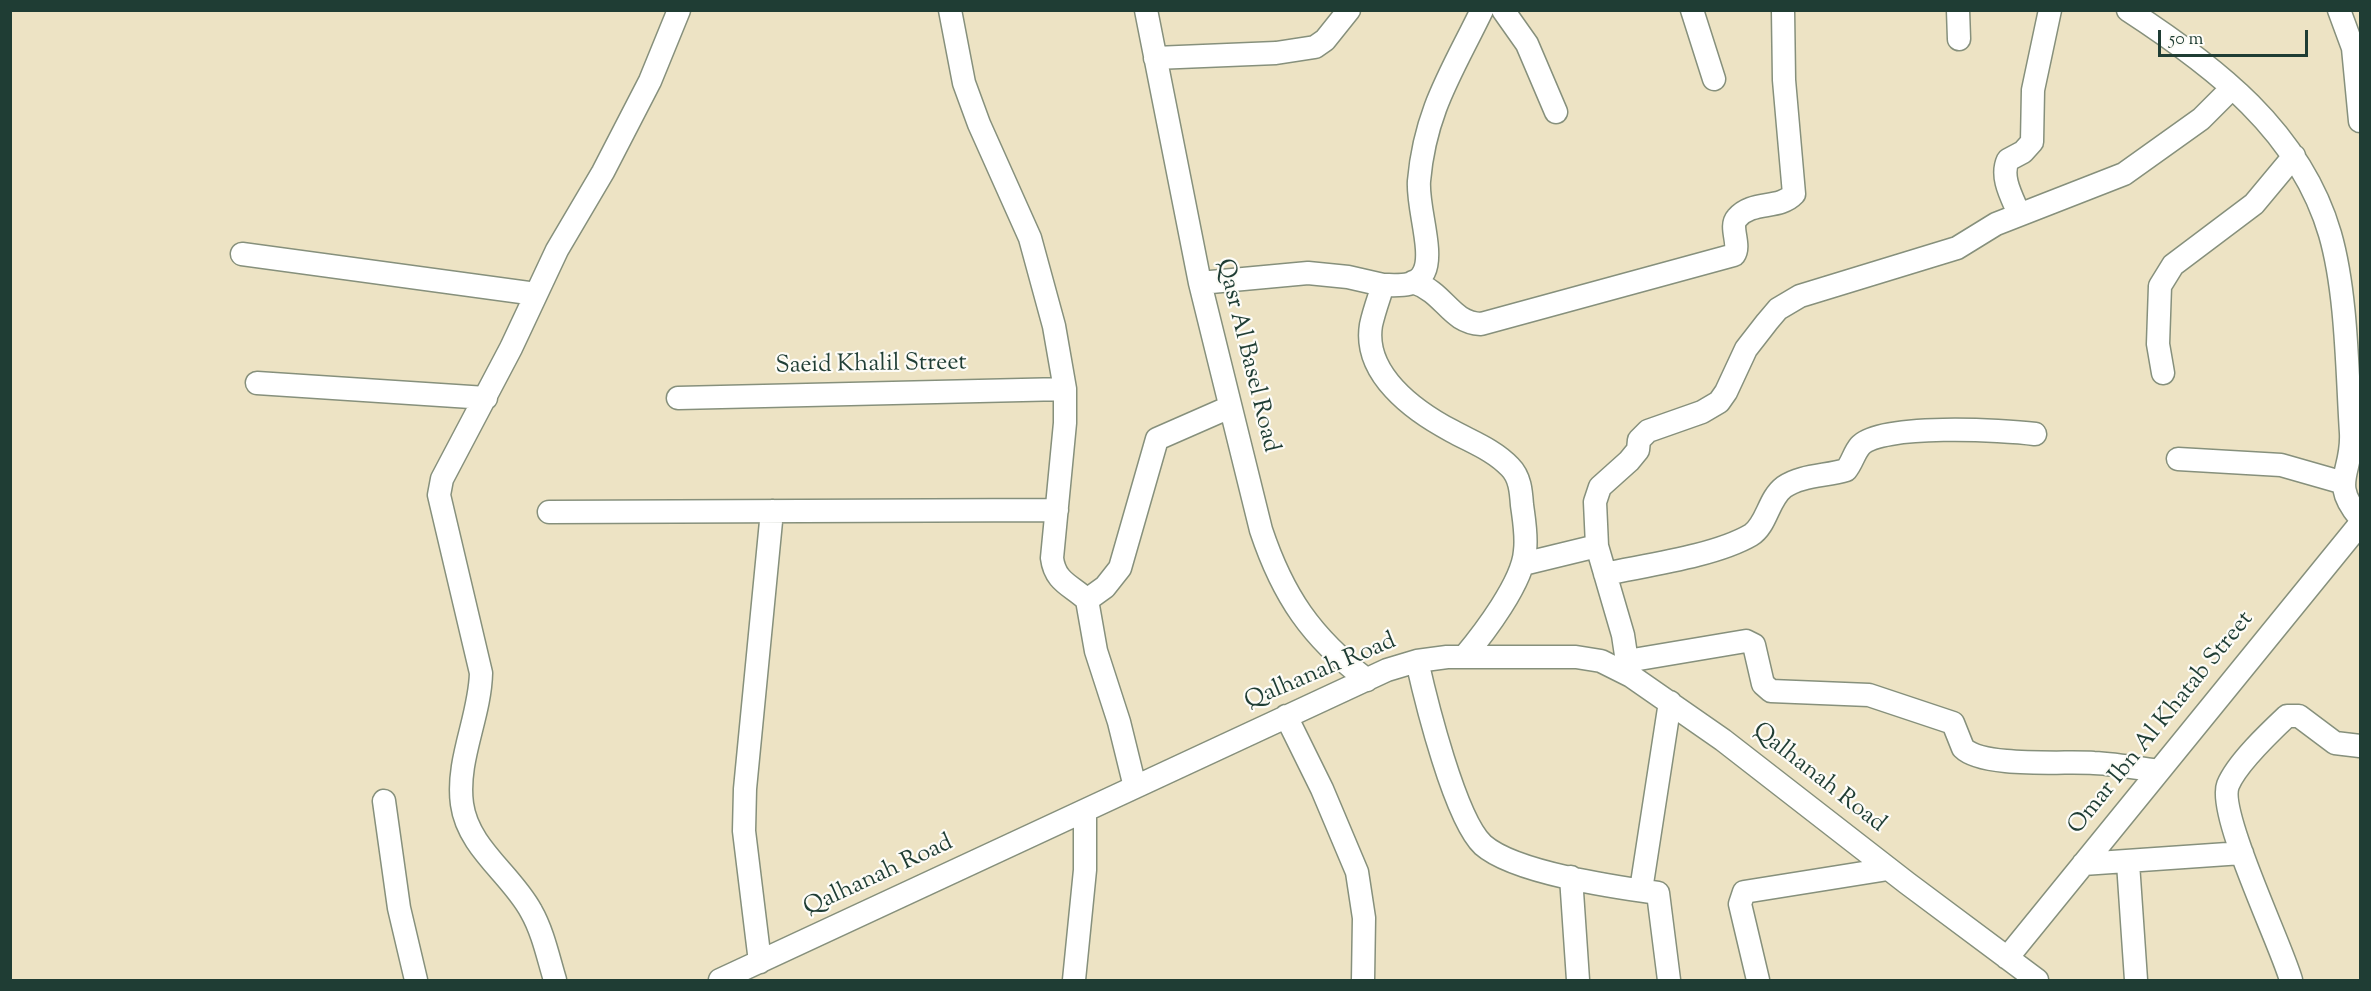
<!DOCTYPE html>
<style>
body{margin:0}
#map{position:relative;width:2371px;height:991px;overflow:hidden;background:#ede3c4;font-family:"Sorts Mill Goudy",serif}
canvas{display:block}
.frame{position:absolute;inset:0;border:12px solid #1f3d34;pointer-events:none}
.scale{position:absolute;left:2158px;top:30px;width:150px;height:27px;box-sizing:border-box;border:3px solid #1f3d34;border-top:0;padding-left:8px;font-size:18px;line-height:21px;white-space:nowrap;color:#1f3d34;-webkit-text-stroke:4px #fdfcf7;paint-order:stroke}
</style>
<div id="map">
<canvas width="2371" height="991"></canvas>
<div class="frame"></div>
<div class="scale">50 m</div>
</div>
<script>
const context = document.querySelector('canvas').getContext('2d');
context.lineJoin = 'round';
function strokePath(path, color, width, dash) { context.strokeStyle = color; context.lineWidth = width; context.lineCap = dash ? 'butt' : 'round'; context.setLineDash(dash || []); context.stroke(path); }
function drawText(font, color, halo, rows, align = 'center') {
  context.font = font + ' "Sorts Mill Goudy",serif'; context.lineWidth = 4.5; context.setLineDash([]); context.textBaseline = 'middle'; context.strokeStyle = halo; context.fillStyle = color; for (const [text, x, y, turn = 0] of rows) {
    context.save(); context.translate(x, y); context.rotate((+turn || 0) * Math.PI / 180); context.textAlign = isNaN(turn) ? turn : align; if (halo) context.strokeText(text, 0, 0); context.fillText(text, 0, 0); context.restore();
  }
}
const minor = new Path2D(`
 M950 10 964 83 979 124 1030 238 1054 326 1065 389V423L1052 558C1055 582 1071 585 1087 600L1096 651 1119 722 1135 787
 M1146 10 1200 283 1261 530C1283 596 1311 637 1367 680
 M1503 10 1527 44 1556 112
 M1692 10 1714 79
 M1958 10 1959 39
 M2128 10C2214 66 2300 131 2330 234 2347 293 2347 372 2351 433 2353 474 2329 481 2360 518
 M2339 10 2353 48 2360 121
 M1155 58 1276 53 1315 47 1325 40 1349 10
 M2019 214C2012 197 2000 177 2008 160L2023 152 2032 142 2033 90 2050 10
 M242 254 536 294
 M1413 282C1446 293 1449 322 1481 324L1734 255C1741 245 1729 227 1737 218 1752 200 1779 210 1794 194L1784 80 1783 10
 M1200 283 1308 273 1348 277 1383 285
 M2163 373 2158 344 2160 286 2173 265 2254 204 2294 156
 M257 383 486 398
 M678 398 1065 389
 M2178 459 2281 465 2344 483
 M549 512 1057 510
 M1523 564 1597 546
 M1605 574C1647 565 1715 556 1751 535 1767 525 1768 499 1784 487 1801 475 1827 476 1846 470 1852 463 1854 453 1860 446 1879 423 2005 430 2035 434
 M1087 600 1105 587 1120 568 1157 439 1230 407
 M1464 657C1484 633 1523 582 1525 551 1527 536 1524 520 1522 505 1521 491 1520 477 1510 467 1494 450 1472 442 1452 431 1414 411 1363 374 1371 325 1374 311 1379 298 1383 285 1397 285 1417 288 1424 272 1434 252 1417 207 1419 181 1425 111 1452 72 1482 10
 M1417 661C1426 701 1455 819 1483 845 1515 873 1615 887 1658 893L1669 980
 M1627 661 1746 641 1754 645 1763 684 1771 691 1869 695 1953 723 1963 748C1983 768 2065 761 2094 763 2116 764 2137 768 2158 771
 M1629 675 1623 635 1597 546 1595 502 1600 487 1629 461 1638 450 1639 440 1648 431 1702 412 1719 402 1726 392 1746 349 1767 322 1778 309 1800 296 1957 248 1996 224 2124 174 2201 119 2232 88
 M1286 716 1322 789 1357 872 1364 918 1363 980
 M384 801 399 908 416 980
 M2128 863 2136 980
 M2083 864 2242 853
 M1571 877 1578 980
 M1641 890 1670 702
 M2007 958 2360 524
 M760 962 744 831 745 789 772 511
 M555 980C548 957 543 932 531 911 511 874 468 848 462 804 456 760 480 717 481 673L439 495 442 479 511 348 557 250 603 172 650 81 679 10
 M720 980 1387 670 1417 661 1447 657H1576L1601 661 1631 676 1723 740 1907 883 2037 980
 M1074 980 1085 870V811
 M1758 980 1740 904 1744 892 1888 869
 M2291 980C2281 944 2217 813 2228 785 2237 763 2270 732 2287 716H2299L2335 743 2360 746`);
strokePath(minor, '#86907c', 25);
strokePath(minor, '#fff', 22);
drawText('24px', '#1f3d34', '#fdfcf7', [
 ["Qasr Al Basel Road",1246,356,76],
 ["Saeid Khalil Street",871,366,-1],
 ["Qalhanah Road",1321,673,-23],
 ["Omar Ibn Al Khatab Street",2162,724,-51],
 ["Qalhanah Road",1818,779,38],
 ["Qalhanah Road",879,877,-25]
]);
</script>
